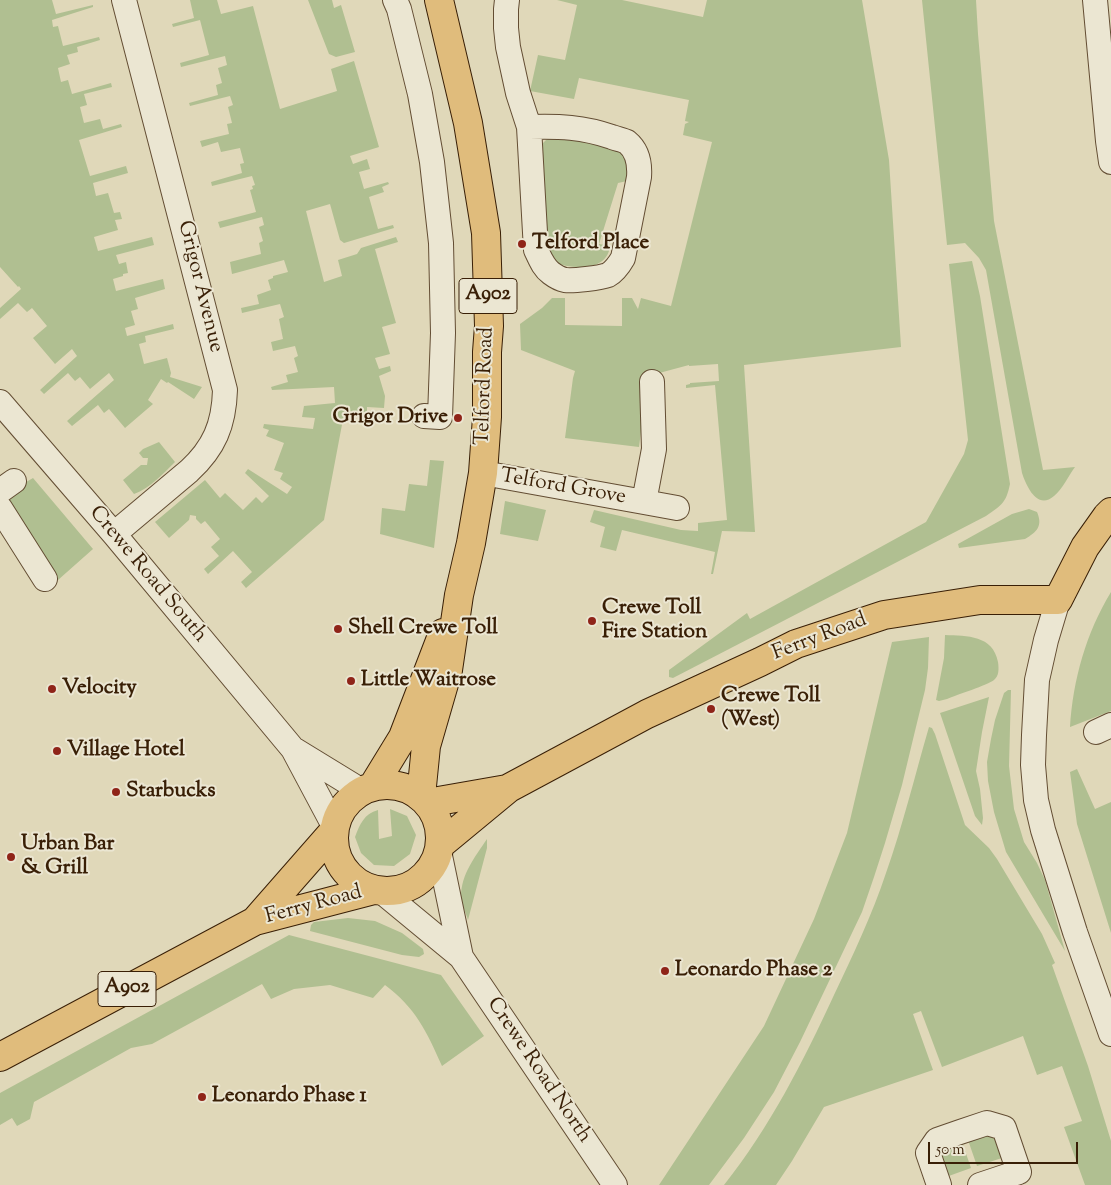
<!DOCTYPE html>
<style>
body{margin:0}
#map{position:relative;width:1111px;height:1185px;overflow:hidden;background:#e0d8b9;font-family:"Sorts Mill Goudy",serif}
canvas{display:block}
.scale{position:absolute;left:928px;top:1142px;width:150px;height:22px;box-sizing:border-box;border:2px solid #391f06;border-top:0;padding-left:6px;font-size:15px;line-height:18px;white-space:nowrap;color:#391f06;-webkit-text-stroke:4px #ebe6d2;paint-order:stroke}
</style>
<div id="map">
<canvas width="1111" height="1185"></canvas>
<div class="scale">50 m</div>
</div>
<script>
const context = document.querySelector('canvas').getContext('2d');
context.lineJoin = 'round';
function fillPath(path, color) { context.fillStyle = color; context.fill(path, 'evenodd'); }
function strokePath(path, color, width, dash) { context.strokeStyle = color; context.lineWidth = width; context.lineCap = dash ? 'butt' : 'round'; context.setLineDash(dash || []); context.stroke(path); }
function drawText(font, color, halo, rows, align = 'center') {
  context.font = font + ' "Sorts Mill Goudy",serif'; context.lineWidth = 4; context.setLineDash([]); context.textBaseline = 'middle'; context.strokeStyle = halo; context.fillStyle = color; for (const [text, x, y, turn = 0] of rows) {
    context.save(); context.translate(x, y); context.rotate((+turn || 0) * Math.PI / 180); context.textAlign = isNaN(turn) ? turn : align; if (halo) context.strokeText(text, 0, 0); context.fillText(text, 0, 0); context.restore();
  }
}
fillPath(new Path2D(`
 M0 0H52L56 14 93 5V7L52 20 53 27 58 26 63 46 99 37 100 40 77 47 78 52 67 55 70 64 58 68 61 82 68 80 72 94 111 83 112 87 84 94 87 105 80 107 84 123 100 119 103 129 121 124 122 127 79 140 90 176 126 166 128 173 93 183 96 196 108 193 114 213 120 212 122 219 115 220 118 230 94 237 98 251 152 237 154 245 116 255 119 264 126 262 128 273 123 274V276L113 279 116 291 163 279 165 289 135 298 138 309 131 311 135 325 125 328 127 336 173 324 174 329 145 336 146 342 139 344 144 364 167 358 171 373 170 377 202 387 194 399 168 382 167 383 161 379 148 400 153 404 125 428 109 409 104 413 98 405 72 426 67 421 114 380 109 373 90 389 80 377 75 381 68 373 44 394 40 390 77 356 72 349 55 364 33 338 47 326 32 308 27 312 18 303 0 319V308L21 289 19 286 18 287 0 267Z
 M190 0H217L221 14 253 6 280 109 337 91 331 69 354 61 379 147 350 156 353 164 367 159 370 169 359 172 364 189 388 182 389 184 382 187 384 192 369 197 378 229 393 225 394 228 344 243 340 240 330 204 306 211 324 282 342 276 338 260 357 254 361 248 396 237 398 242 375 249 396 323 382 327 390 354 375 358 379 369 390 366 391 371 379 376 385 396 384 408 367 407V416L344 414 324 520 246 588 241 582 252 572 233 551 208 574 204 569 219 556 211 547 220 539 205 521 201 524 196 519V516L190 515 189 520 169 538 155 522 205 480 220 498 225 493 243 510 256 497 262 503 269 496 245 473 248 469 287 494 292 487 280 479 283 473 274 470 284 443 266 436 269 430 263 428 264 424 313 429 315 418 302 417 304 406 335 403 334 387 272 390 271 387 288 382 286 375 298 372 294 358 298 356 295 346 273 351 271 342 283 339 279 319 284 317 280 304 242 313 241 308 259 304 257 295 271 290 268 280 273 278V276L288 272 284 260 232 274 230 262 261 254 259 243 263 241 259 227 264 225 262 217 220 228 218 222 256 212 250 190 253 189 252 186 255 185 252 176 212 186 211 182 242 173 240 164 244 163 240 148 221 152 218 142 202 147 200 141 229 134 227 124 232 123 228 107 233 105 230 96 190 106 189 103 218 95 216 85 222 83 218 68 227 65 225 56 181 67 180 63 209 55 200 20 173 27 172 24 194 18Z
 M308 0H332L334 8 341 5 355 52 336 57 329 54Z
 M557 0H622L703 17 707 0H862L889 160 901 347 744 365 755 532 722 531 713 574H711L715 552 622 530 616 551 600 547 605 527 590 522 594 510 681 530 698 531V523L727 520 715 385 686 388V385L690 384V383L719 381 718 364 689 366V365L648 376 639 447 565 438 573 378 575 371 521 350 520 324 542 308 552 298H565V325L622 326V298H632L638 309 641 298 671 306 712 142 683 135 685 124 689 122 685 121 689 100 579 78 574 99 530 91 538 55 565 60 577 5Z
 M922 0H976L978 34 994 221 1043 470 1075 467C1069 475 1062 490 1054 496 1037 511 1026 485 1022 473L986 270 979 258 965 243 947 245Z
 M548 138H568L621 150 628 162 627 181 618 183 599 244 610 246C607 273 571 269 553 262L546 250 541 150 543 143Z
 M972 261 980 296 1010 484C1006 503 1002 505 986 516L673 678 669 677V670L747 613 750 619 926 522 964 454 968 440 949 264Z
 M159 442 175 462C163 474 150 488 134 494L123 480 141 465H147L148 458H143L139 453 143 449Z
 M430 460 444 461 434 548 380 534 382 508 405 511 409 484 427 486Z
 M33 478 93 549 58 580 9 507 7 498 11 491Z
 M505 501 546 510 538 541 500 534Z
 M1029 509 1037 512C1043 526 1037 532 1025 539L959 548 958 544 1012 514Z
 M1111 592V711L1070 727C1073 680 1086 633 1111 592Z
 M945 635C967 636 993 635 998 662 999 669 999 676 994 680 988 685 956 695 947 699L939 701 936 700 944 658Z
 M929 637 928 668 925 690 915 731 902 785 885 843 874 877 862 912 800 1042 774 1092 744 1138 709 1185H659L764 1026 814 919 847 833 892 642Z
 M1008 690H1011L1009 766 1014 809 1024 842 1037 863 1045 880 1065 951 1006 852 994 812 988 781 987 762 991 739 995 720 1004 693Z
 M989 697 982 732 976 771 980 789 983 818 982 825 975 816 940 713Z
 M929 727 932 728 935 734 965 825 989 848 997 859 1042 934 1055 963 1052 965 1088 1066 1111 1141V1185H1085L1064 1127 1082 1121 1062 1066 1037 1075 1023 1036 942 1067 921 1011 913 1014 933 1070 824 1107 792 1161 776 1185H724C770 1127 803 1062 834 995 853 955 872 915 886 873 903 825 915 775 929 727Z
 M1077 769 1095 809 1111 802V933L1077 824 1070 772Z
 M390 809 407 816 416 835 410 854 394 866 374 865 361 853 355 837C360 824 364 814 378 810L379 839 392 836Z
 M487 839V848L468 920C466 913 461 904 461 897 461 874 475 857 487 839Z
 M348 918 375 921 402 933 423 949 424 954 419 957 402 955 310 931 311 925 314 922Z
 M289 935 441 975 484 1036 442 1066C427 1032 415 1007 385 985L373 998 330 985 294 989 271 999 262 984 152 1044 131 1048 34 1102 30 1119 17 1126 12 1118 0 1125V1093Z
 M990 1132 994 1136 1002 1158 977 1166 968 1140Z
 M962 1142 971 1168 946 1177 940 1149Z`), '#b0bf91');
const minor = new Path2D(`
 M395 0 399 9 420 94 432 162 441 243 443 333 440 417 424 416
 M507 0 506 9V28L508 47 518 93 529 127 536 250C540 258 543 267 551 273 555 276 560 279 565 280 573 281 600 278 608 275 615 271 619 265 623 258L639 177C640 164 638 151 627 142 623 140 617 139 612 137 583 127 559 126 529 127
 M1095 0 1108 141 1111 162
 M0 402 114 534 293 749 334 826
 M483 473 644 502 654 449 652 382
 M0 491 14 481
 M644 502 677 508
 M0 508 45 579
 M114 534 189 471C214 448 224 425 225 390L124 0
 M1058 600 1046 640 1037 680 1034 735 1033 765 1036 800 1043 830 1075 932 1111 1034
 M1096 732 1111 725
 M295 750 362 791
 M439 851 461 957
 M381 891 461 957 615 1185
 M939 1185 928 1153 937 1140 960 1132 987 1123 1004 1128 1019 1172 980 1185`);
const major = new Path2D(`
 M334 838a53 53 0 1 1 106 0a53 53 0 1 1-106 0Z
 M373 786 403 737 443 633
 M421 796 426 746 448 670 459 595 471 543 483 473 487 417V352L489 326 486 233 468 123 439 0
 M427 803 507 789
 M440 845 509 788 647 714 760 662 796 644 884 615 980 600H1058L1085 547 1107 516 1111 512
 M255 921 333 832
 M0 1057 255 921 374 890`);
strokePath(minor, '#634d33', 26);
strokePath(major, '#391f06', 30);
strokePath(minor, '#ebe6d2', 24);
strokePath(major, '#e0bc7c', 28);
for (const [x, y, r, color] of [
 [522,244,5,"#8f2418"],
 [458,418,5,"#8f2418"],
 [592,621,5,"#8f2418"],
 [338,629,5,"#8f2418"],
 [351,681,5,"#8f2418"],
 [52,689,5,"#8f2418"],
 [711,709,5,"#8f2418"],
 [57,751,5,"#8f2418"],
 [116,792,5,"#8f2418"],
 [11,857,5,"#8f2418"],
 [665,971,5,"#8f2418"],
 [202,1097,5,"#8f2418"]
]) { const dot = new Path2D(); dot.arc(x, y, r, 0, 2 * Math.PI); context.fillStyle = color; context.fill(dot); strokePath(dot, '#ebe6d2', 2); }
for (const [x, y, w] of [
 [488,296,58],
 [127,989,58]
]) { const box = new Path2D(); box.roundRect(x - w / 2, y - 17.5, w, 35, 4); context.fillStyle = '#ebe6d2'; context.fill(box); strokePath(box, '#391f06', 1); }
drawText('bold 20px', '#391f06', null, [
 ["A902",488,296],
 ["A902",127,989]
]);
drawText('bold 21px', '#391f06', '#ebe6d2', [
 ["Telford Place",532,244],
 ["Grigor Drive",448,418,"right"],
 ["Crewe Toll",602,609],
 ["Fire Station",602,633],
 ["Shell Crewe Toll",348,629],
 ["Little Waitrose",361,681],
 ["Velocity",62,689],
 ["Crewe Toll",721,697],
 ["(West)",721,721],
 ["Village Hotel",67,751],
 ["Starbucks",126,792],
 ["Urban Bar",21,845],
 ["& Grill",21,869],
 ["Leonardo Phase 2",675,971],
 ["Leonardo Phase 1",212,1097]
], 'left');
drawText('21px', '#391f06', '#ebe6d2', [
 ["Grigor Avenue",199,287,76],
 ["Telford Road",486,386,-88],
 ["Telford Grove",563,488,10],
 ["Crewe Road South",147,575,50],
 ["Ferry Road",820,638,-21],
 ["Ferry Road",314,906,-15],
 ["Crewe Road North",538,1071,56]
]);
</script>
